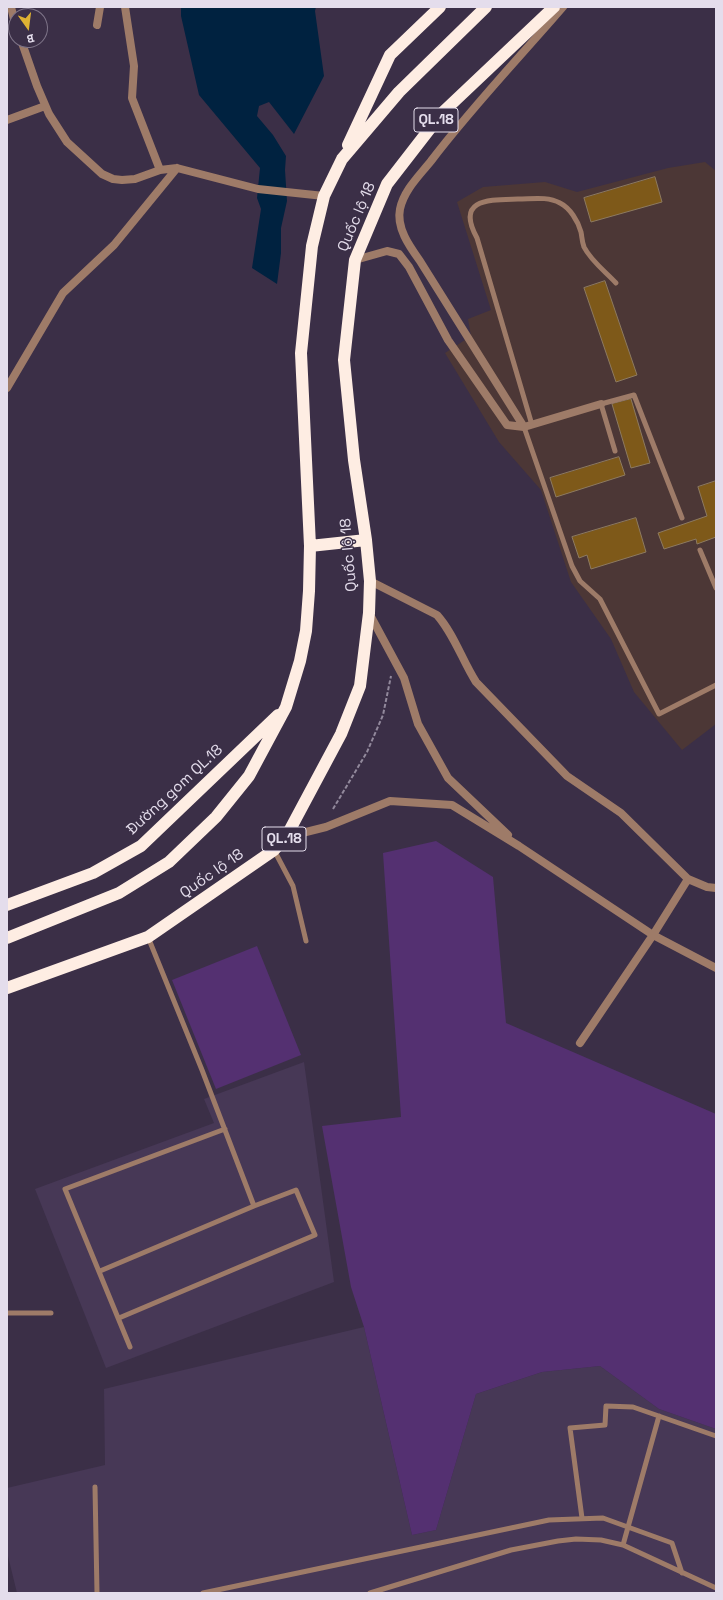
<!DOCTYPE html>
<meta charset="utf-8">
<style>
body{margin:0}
#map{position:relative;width:723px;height:1600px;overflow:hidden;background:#3b2f47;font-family:"Space Grotesk",sans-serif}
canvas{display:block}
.frame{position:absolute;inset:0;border:8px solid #e4ddec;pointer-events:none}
.north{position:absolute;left:8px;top:8px;width:40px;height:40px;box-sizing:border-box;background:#3b2f47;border:1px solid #7f7589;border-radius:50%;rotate:166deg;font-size:11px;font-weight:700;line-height:16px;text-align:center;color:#e4ddec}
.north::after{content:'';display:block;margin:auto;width:14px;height:18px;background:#deb133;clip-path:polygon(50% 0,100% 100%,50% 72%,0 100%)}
</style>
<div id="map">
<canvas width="723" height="1600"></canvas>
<div class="frame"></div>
<div class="north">B</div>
</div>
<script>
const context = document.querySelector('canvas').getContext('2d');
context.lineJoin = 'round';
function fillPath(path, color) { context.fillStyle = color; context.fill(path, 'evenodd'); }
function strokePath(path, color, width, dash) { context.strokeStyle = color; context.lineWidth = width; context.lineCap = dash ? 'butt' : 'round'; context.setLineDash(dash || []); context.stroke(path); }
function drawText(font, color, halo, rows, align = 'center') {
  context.font = font + ' "Space Grotesk",sans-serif'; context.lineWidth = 3; context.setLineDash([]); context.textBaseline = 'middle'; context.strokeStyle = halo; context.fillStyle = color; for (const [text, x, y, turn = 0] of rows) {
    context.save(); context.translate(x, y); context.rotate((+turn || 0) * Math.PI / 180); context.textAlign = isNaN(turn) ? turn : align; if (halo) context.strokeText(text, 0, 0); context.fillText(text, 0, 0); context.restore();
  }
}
fillPath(new Path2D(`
 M304 1062 334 1282 106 1368 35 1189 214 1123 204 1099Z
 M364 1327 412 1535 436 1530 476 1394 542 1372 600 1366 659 1409 716 1429V1593H17L7 1552V1488L105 1465 104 1389Z`), '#473856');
fillPath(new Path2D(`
 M705 162 716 171V724L682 750 634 692 611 639 571 582 541 490 499 442 445 353 471 336 468 319 491 310 457 202 483 187 545 182 577 192 668 168Z`), '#4c3736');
fillPath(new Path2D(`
 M436 841 493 877 506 1023 716 1114V1429L659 1409 600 1366 542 1372 476 1394 436 1530 412 1535 364 1327 351 1287 322 1126 401 1117 383 853Z
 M257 946 301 1055 216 1089 172 980Z`), '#543071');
fillPath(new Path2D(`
 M181 7H316L315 11 324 76 294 134 269 102 259 106 257 116 273 135 286 156 285 170 287 201 281 228V253L277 284 252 268 261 209 257 198 260 168 199 95 181 16Z`), '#002240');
const building = new Path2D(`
 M655 177 662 202 591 222 584 198Z
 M605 281 637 375 616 382 584 288Z
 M631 399 650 463 631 468 612 404Z
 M619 457 625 475 556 497 550 478Z
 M716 481V537L697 544 696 539 664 549 658 533 707 516 698 487Z
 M636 518 646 552 591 569 587 555 579 558 572 537Z`);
fillPath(building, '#7e5919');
strokePath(building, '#8d7a60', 1);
strokePath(new Path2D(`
 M333 809 367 752 383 715 391 676`), '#92899c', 2, [4, 2]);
strokePath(new Path2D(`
 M532 425 477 238C455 198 490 200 518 199 532 199 547 196 560 203 570 208 578 221 581 232 582 237 582 242 584 247 591 261 606 272 616 283
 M524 427 572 566 580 581 600 599 659 714 716 685
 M615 451 601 404 634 395 682 518
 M700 550 716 588
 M274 850 293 886 306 941
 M148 937 202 1070 254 1206
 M100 1271 254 1206 296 1190 315 1235 119 1318
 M7 1313H51
 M130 1347 65 1189 225 1129
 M95 1487 97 1593
 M582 1518 570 1428 605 1425 606 1406 633 1407 716 1436
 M623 1545 659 1416
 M203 1593 549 1520 603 1518 672 1543 682 1573
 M370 1593 511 1550 558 1541 576 1539 601 1540 623 1545 716 1588`), '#9e7b68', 5);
strokePath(new Path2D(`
 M11 7 16 27
 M125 7 134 66 132 98 160 170
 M97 25 100 7
 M21 40 37 86 49 114 67 142 102 174 113 179 122 180 135 179 160 170 177 168 258 189 324 196
 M7 120 45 106
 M355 260 387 251 399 254 409 267 448 340 507 425 524 427 601 404
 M7 388 63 293 114 245 177 168
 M524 427 420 261C410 247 396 228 400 209 404 190 419 176 431 161 472 107 519 58 563 7
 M370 581 437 615C454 634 462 660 476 682L567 776 621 813 688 879 707 887 716 888
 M369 613 404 678 418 724 448 778 508 835
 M286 837 326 827 390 801 452 805 519 846 653 935 716 968
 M580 1043 653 935 688 879`), '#9e7b68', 8);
strokePath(new Path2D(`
 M348 145 390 55 440 7
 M310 546 366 540
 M7 905 93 873 141 846 278 715
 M7 938 119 893 169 862 216 817 249 776 286 707 300 661 306 631 309 591 310 546 301 353 312 246 324 196 342 159 399 92 486 7
 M7 988 148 937 274 850 286 837 341 734 360 686 369 613 370 581 366 540 354 460 344 360 355 260 387 184 442 113 554 7`), '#feede3', 12);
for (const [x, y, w] of [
 [436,120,44],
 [284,839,44]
]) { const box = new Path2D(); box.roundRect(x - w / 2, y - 12, w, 24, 3); context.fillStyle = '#3b2f47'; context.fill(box); strokePath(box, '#e4ddec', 1); }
drawText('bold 14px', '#e4ddec', null, [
 ["QL.18",436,120],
 ["QL.18",284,839]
]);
drawText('15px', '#e4ddec', '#3b2f47', [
 ["Quốc lộ 18",357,217,-67],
 ["Quốc lộ 18",349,555,-95],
 ["Đường gom QL.18",175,790,-43],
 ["Quốc lộ 18",212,874,-35]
]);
</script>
